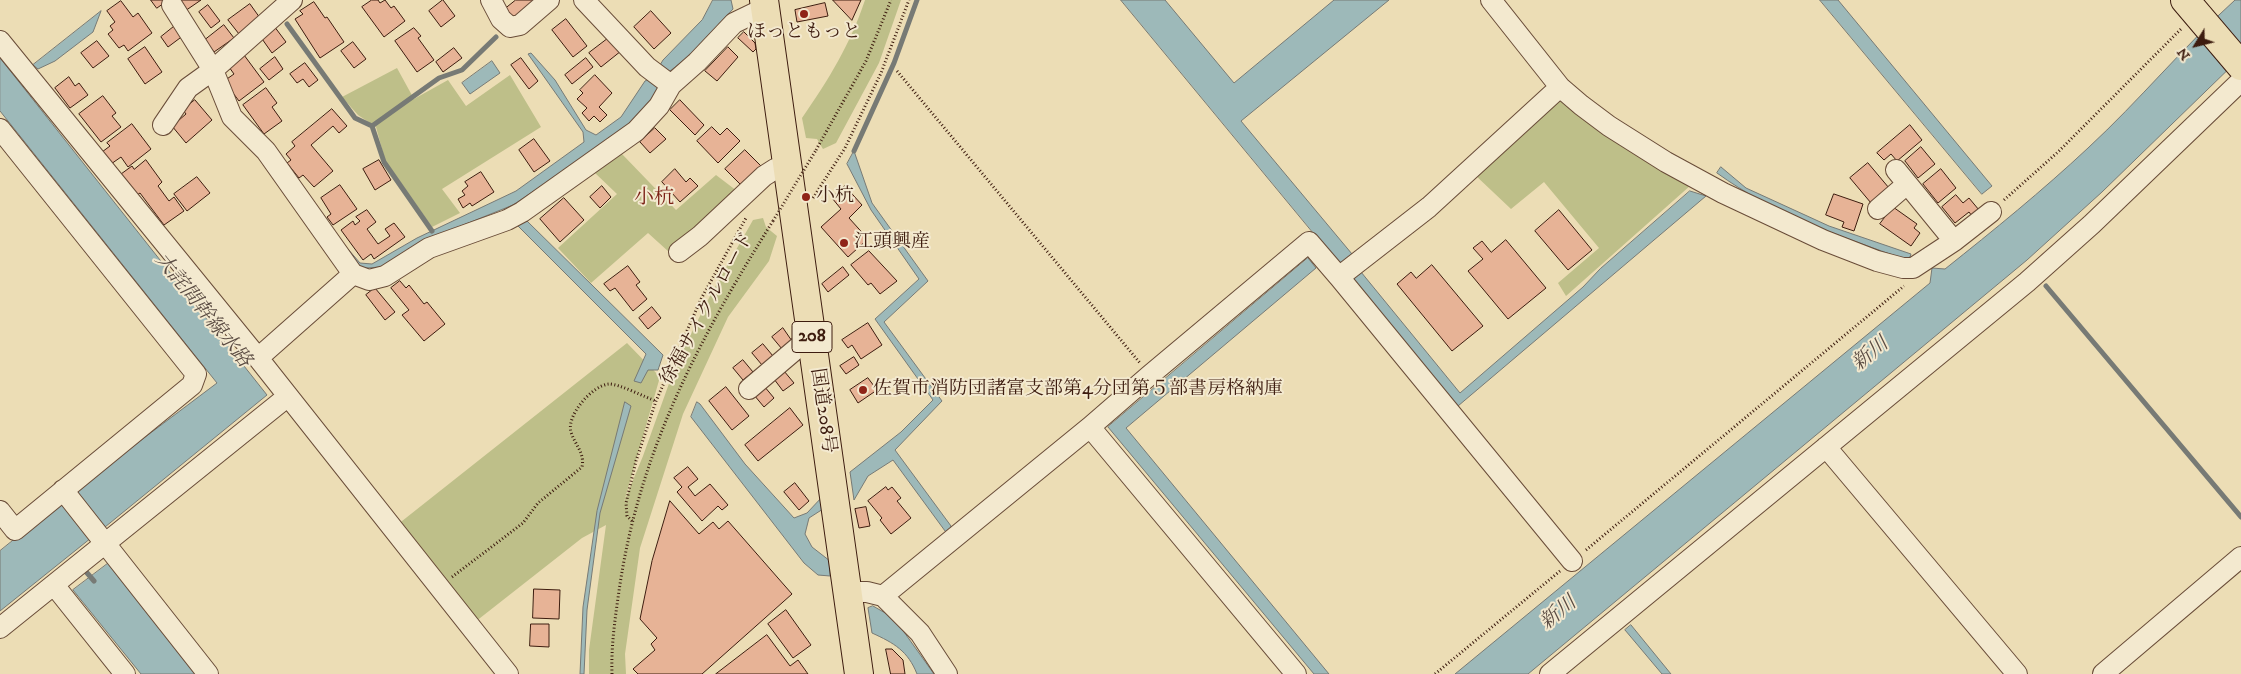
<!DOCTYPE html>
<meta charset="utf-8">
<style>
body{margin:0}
#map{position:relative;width:2241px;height:674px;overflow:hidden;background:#ecddb5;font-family:"IM FELL DW Pica",serif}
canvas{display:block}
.north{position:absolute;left:2171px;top:20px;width:50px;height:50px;-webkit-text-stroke:4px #f3e9cf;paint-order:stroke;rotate:234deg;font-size:14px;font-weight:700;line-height:20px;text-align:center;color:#3d1c0f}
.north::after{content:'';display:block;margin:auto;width:18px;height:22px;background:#3d1c0f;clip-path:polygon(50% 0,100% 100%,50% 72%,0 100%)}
</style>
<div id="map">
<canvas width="2241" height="674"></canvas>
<div class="north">N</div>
</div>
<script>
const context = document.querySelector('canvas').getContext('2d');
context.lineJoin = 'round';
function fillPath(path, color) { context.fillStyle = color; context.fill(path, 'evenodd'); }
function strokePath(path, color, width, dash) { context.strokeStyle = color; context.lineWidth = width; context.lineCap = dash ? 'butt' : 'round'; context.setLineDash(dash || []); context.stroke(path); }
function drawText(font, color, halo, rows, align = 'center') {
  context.font = font + ' "IM FELL DW Pica","Noto Serif JP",serif'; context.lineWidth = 4; context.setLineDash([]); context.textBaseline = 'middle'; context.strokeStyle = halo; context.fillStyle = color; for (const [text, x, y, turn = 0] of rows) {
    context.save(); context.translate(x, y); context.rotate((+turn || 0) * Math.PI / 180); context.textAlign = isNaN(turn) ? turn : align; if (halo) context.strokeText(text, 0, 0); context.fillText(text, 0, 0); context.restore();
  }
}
fillPath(new Path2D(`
 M865 0H901L879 63 836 143 823 149 817 139 806 138 802 118C829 79 850 45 865 0Z
 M397 68 414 99 448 80 466 106 510 75 541 127 442 189 460 213 432 227 385 160 376 127 358 115 342 97Z
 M1558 96 1691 185 1566 296 1558 283 1599 248 1544 182 1511 209 1474 174Z
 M622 154 676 210 716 175 737 191 669 252 648 233 591 283 558 248 617 194 595 173Z
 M763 218 766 227 777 236 769 261 728 317 683 414 640 548 625 654 626 674H589V650L606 525 582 538 475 622 397 525 627 343 660 377 624 502 643 456 676 364 711 294 753 220Z`), '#bebf89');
const water = new Path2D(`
 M713 0H731L733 9 688 57 665 75 657 96 641 115 620 133 513 205 431 238 381 267 366 268 356 266 315 211 360 263 372 264 417 238 516 191 584 142 583 132 528 54 531 53 555 80 586 130 596 135 621 117 645 81 653 77 663 60 702 20Z
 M1121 0H1165L1234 83 1334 0H1389L1241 121 1352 254 1340 265Z
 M1820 0H1838L1992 186 1982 194Z
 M2235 0H2241V57L2102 192 2027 260 1528 674H1455L1930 283 1932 268 1945 269C1994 230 2042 191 2088 148 2139 101 2183 47 2235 0Z
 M101 11 93 32 55 61 38 69 33 65Z
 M0 58 267 395 105 527 78 493 80 486 217 383 0 111Z
 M492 61 500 73 470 94 462 83Z
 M854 151 872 203 928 281 884 322 942 401 895 450 951 526 948 535 893 460 868 476 854 500 850 472 901 432 933 400 875 319 919 279 871 210 847 164Z
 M1721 167 1746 188 1829 226 1911 254 1910 257 1904 259C1840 236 1773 214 1717 173Z
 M1690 191 1706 196 1458 406 1352 281 1361 272 1460 393 1583 287 1600 269Z
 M527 221 663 355 658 370H648L641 383 634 381 646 354 517 225Z
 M1308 258 1316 268 1126 428 1329 674H1314L1108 427Z
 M625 402 631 406 600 513 587 610 584 674H580L583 607 597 511Z
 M697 402 700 404 745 464 794 518 807 513 823 496V509L809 518 805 534 812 547 830 561V576L818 575 804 563 691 417Z
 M62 501 91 538 0 611V551Z
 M110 562 198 674H141L73 590Z
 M873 606 894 618 934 674H917C908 651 894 643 872 633L868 608Z
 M1631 625 1671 674H1662L1625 630Z`);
fillPath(water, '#9db9b9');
strokePath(water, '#777a75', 1);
strokePath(new Path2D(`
 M287 24 355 118 372 126 384 162 432 231
 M372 126 439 78 462 70 496 37
 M854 151 894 63 917 0
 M2046 286 2241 517
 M82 567 94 581`), '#777a75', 5);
const building = new Path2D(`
 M151 0H167V1L157 8Z
 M178 0H201L185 11Z
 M372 0H378L380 3 385 0 391 8 394 6 405 21 384 37 362 7Z
 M443 0 455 16 441 27 429 11Z
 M516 0H537L513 19 505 9Z
 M833 0H861L852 20Z
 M121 1 133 17 138 13 152 33 128 51 124 45 119 48 108 34 113 30 110 26 115 22 107 11Z
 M314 2 325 18 327 17 344 42 320 58 295 19 303 14 300 11Z
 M825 3 828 16 797 22 795 10Z
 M250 4 260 18 239 34 228 20Z
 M208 5 220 21 211 28 199 12Z
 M651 11 671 33 654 49 634 27Z
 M566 19 587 46 573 57 552 30Z
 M176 25 184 35 168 47 161 37Z
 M224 25 234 38 214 52 205 40Z
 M274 26 286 42 272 53 260 36Z
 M414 28 421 36 418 38 434 60 417 72 395 41Z
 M744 32 755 43 756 49 753 52 738 38Z
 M610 37 621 51 601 67 589 53Z
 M97 41 109 56 93 68 81 53Z
 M353 42 366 59 354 68 341 51Z
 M145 47 162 72 145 84 128 59Z
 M728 47 738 57 717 81 705 71Z
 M454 48 462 58 443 72 436 62Z
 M244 55 264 82 239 101 224 81 234 74 229 67Z
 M275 57 283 69 269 80 260 69Z
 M521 58 538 81 529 89 511 65Z
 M586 58 593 67 572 84 565 75Z
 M305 63 318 80 309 87 303 79 297 83 290 74Z
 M595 75 612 93 599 107 607 115 600 122 594 116 589 121 582 113 587 108 577 99 583 93 580 90Z
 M69 77 75 86 79 83 88 95 70 108 55 88Z
 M266 88 277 103 272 107 282 121 264 134 243 105Z
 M103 96 116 113 112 116 121 127 101 142 79 114Z
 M195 100 212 120 186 143 172 126 186 114 183 110Z
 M680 100 704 125 695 135 670 110Z
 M332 109 347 126 339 133 333 126 311 145 333 171 314 187 303 175 299 178 287 163 291 160 286 154 295 146 292 142Z
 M132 124 151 149 128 167 121 157 111 164 102 152 110 146 107 143Z
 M1910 125 1922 140 1897 161 1891 154 1884 160 1877 153Z
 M712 127 720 135 727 128 740 141 718 163 697 141Z
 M655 128 666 139 650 153 640 142Z
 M534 139 550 161 534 172 519 150Z
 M1921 147 1935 164 1918 178 1905 161Z
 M745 150 762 167 742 186 725 169Z
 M146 160 162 182 158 186 169 201 174 197 184 211 164 225 140 193 137 195 121 174 132 166 134 169Z
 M379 160 391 180 375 190 363 169Z
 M1868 163 1889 188 1871 203 1850 178Z
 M675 169 686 182 690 178 698 186 680 202 662 182Z
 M1941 169 1956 188 1938 203 1923 184Z
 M481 172 494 192 472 206 470 203 463 208 458 199 465 195 462 191 468 186 465 182Z
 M197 177 210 193 187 211 174 194Z
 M340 185 357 209 333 225 327 217 331 214 321 198Z
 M602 186 611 197 600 208 590 197Z
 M845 186 862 205 849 218 868 239 848 257 821 227 841 209 832 198Z
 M1834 194 1863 204 1854 231 1842 227 1844 222 1826 215Z
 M1956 195 1963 203 1969 198 1979 210 1972 216 1969 212 1955 223 1942 207Z
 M564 198 584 220 560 242 540 219Z
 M1893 207 1917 224 1914 228 1920 233 1911 246 1880 224Z
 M367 210 376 222 367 229 378 244 390 236 385 229 394 223 405 237 374 259 371 254 363 260 341 230 353 221 355 225 360 221 356 217Z
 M1559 210 1592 250 1568 270 1535 231Z
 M1506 240 1546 288 1508 319 1468 271 1483 259 1473 248 1482 241 1491 252Z
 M869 251 897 281 880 294 871 283 868 285 851 265Z
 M1432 265 1483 326 1452 351 1397 284 1411 272 1416 278Z
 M628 266 640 282 636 285 647 299 633 311 615 288 610 291 604 284Z
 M843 267 849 275 828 292 822 284Z
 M400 281 406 288 409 285 424 304 427 302 445 324 424 341 402 315 409 310 391 288Z
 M375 288 395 312 385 320 366 295Z
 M652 307 661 318 648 329 639 318Z
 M868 323 882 345 861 359 852 345 848 348 842 340Z
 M783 328 792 341 782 349 772 337Z
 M763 344 773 356 762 365 752 353Z
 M854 357 859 365 846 374 840 366Z
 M743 360 753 372 743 380 733 368Z
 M784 371 794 383 783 391 774 379Z
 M868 378 877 390 858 403 850 390Z
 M764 386 774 398 764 407 754 395Z
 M726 387 749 416 732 430 709 401Z
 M790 408 803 425 758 461 745 445Z
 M688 467 698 479 688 487 695 496 710 484 728 505 722 510 718 506 702 521 677 492 682 487 674 478Z
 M795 483 809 501 799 510 784 492Z
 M886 487 888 490 892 487 901 498 897 501 911 518 891 534 880 520 882 518 868 501Z
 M670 501 699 534 713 522 719 529 728 521 792 594 702 674H638L633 669 655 650 651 644 657 638 640 619 652 561Z
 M866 507 870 526 859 528 855 509Z
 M534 589 560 590 559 619 533 618Z
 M786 610 811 645 793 658 768 624Z
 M531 624H549V647L530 646Z
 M767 635 790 666 798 660 808 674H716Z
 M886 649H892L903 660 905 674H891Z`);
fillPath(building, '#e7b396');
strokePath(building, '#3d1c0f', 1);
const street = new Path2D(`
 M292 0 213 70 232 117 266 151 353 274 369 280 385 276 429 248 507 220 522 212 636 131 659 106 671 85 697 62 734 23 765 8
 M491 0 501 19 510 27 520 25 549 0
 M584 0 647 67 671 85
 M1491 0 1560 87 1581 105 1609 126 1666 162 1723 193 1823 240 1877 261 1903 268H1913L1954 241 1991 212
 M0 41 258 358 508 674
 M163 125 188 88 213 70 172 5
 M0 129 196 374 192 385 15 530 0 511
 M1896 170 1954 241
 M1878 209 1907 184
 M679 252 700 236 764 176 775 169 788 167
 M1339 277 1572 561
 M258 358 353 274
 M749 389 802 344 812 342
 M1090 427 1150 375 1309 242 1339 277 1429 207 1560 87
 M1826 447 2017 674
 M63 490 208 674
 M54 585 125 674
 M847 592H867L883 596 1090 427 1296 674
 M883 596 920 633 947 674
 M0 628 287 397
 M1550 674 2027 282 2092 224 2241 81
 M2103 674 2241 557`);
const primary = new Path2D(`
 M2185 0 2241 66`);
const highway = new Path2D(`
 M764 0 859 674`);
strokePath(street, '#694c38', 22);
strokePath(primary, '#3d1c0f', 30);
strokePath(highway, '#3d1c0f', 30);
strokePath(new Path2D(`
 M897 71 1140 363
 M816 150 866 61 891 0
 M813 198 845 148 881 73 909 0
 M2004 200 2058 152 2181 29
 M632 521 627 516 626 503 636 461 656 401 701 299 746 218
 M1586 550 1904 286
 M452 577 523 523 538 503 582 467C585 453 575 445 571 432 566 415 593 385 609 384 620 384 644 397 656 401
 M612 674C611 646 615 619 619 591 639 451 699 339 773 221
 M1435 674 1560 571`), '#3d1c0f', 3, [1, 2.5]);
strokePath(street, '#f3e9cf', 20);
strokePath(primary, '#ecddb5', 28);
strokePath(highway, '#ecddb5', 28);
strokePath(new Path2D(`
 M773 221 816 150`), '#3d1c0f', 3, [1, 2.5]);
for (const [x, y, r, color] of [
 [804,14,5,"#8f2418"],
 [806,197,5,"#8f2418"],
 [844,243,5,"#8f2418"],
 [863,390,5,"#8f2418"]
]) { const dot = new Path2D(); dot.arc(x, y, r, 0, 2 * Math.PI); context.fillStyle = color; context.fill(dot); strokePath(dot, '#f3e9cf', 2); }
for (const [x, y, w] of [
 [812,337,40]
]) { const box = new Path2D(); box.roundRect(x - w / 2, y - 15.5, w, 31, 4); context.fillStyle = '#f3e9cf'; context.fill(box); strokePath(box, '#3d1c0f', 1); }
drawText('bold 18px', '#3d1c0f', null, [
 ["208",812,337]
]);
drawText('19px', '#3d1c0f', '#f3e9cf', [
 ["ほっともっと",804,33,"center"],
 ["小杭",816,197],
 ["江頭興産",854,243],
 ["佐賀市消防団諸富支部第4分団第５部書房格納庫",873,390]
], 'left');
drawText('19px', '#3d1c0f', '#f3e9cf', [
 ["徐福サイクルロード",708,309,-61],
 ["国道208号",822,411,82]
]);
drawText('20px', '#7a1f14', '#f3e9cf', [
 ["小杭",654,199]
]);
drawText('italic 20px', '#5a4b42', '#f3e9cf', [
 ["大詫間幹線水路",202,311,51],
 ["新川",1871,355,-40],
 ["新川",1559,614,-40]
]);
</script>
